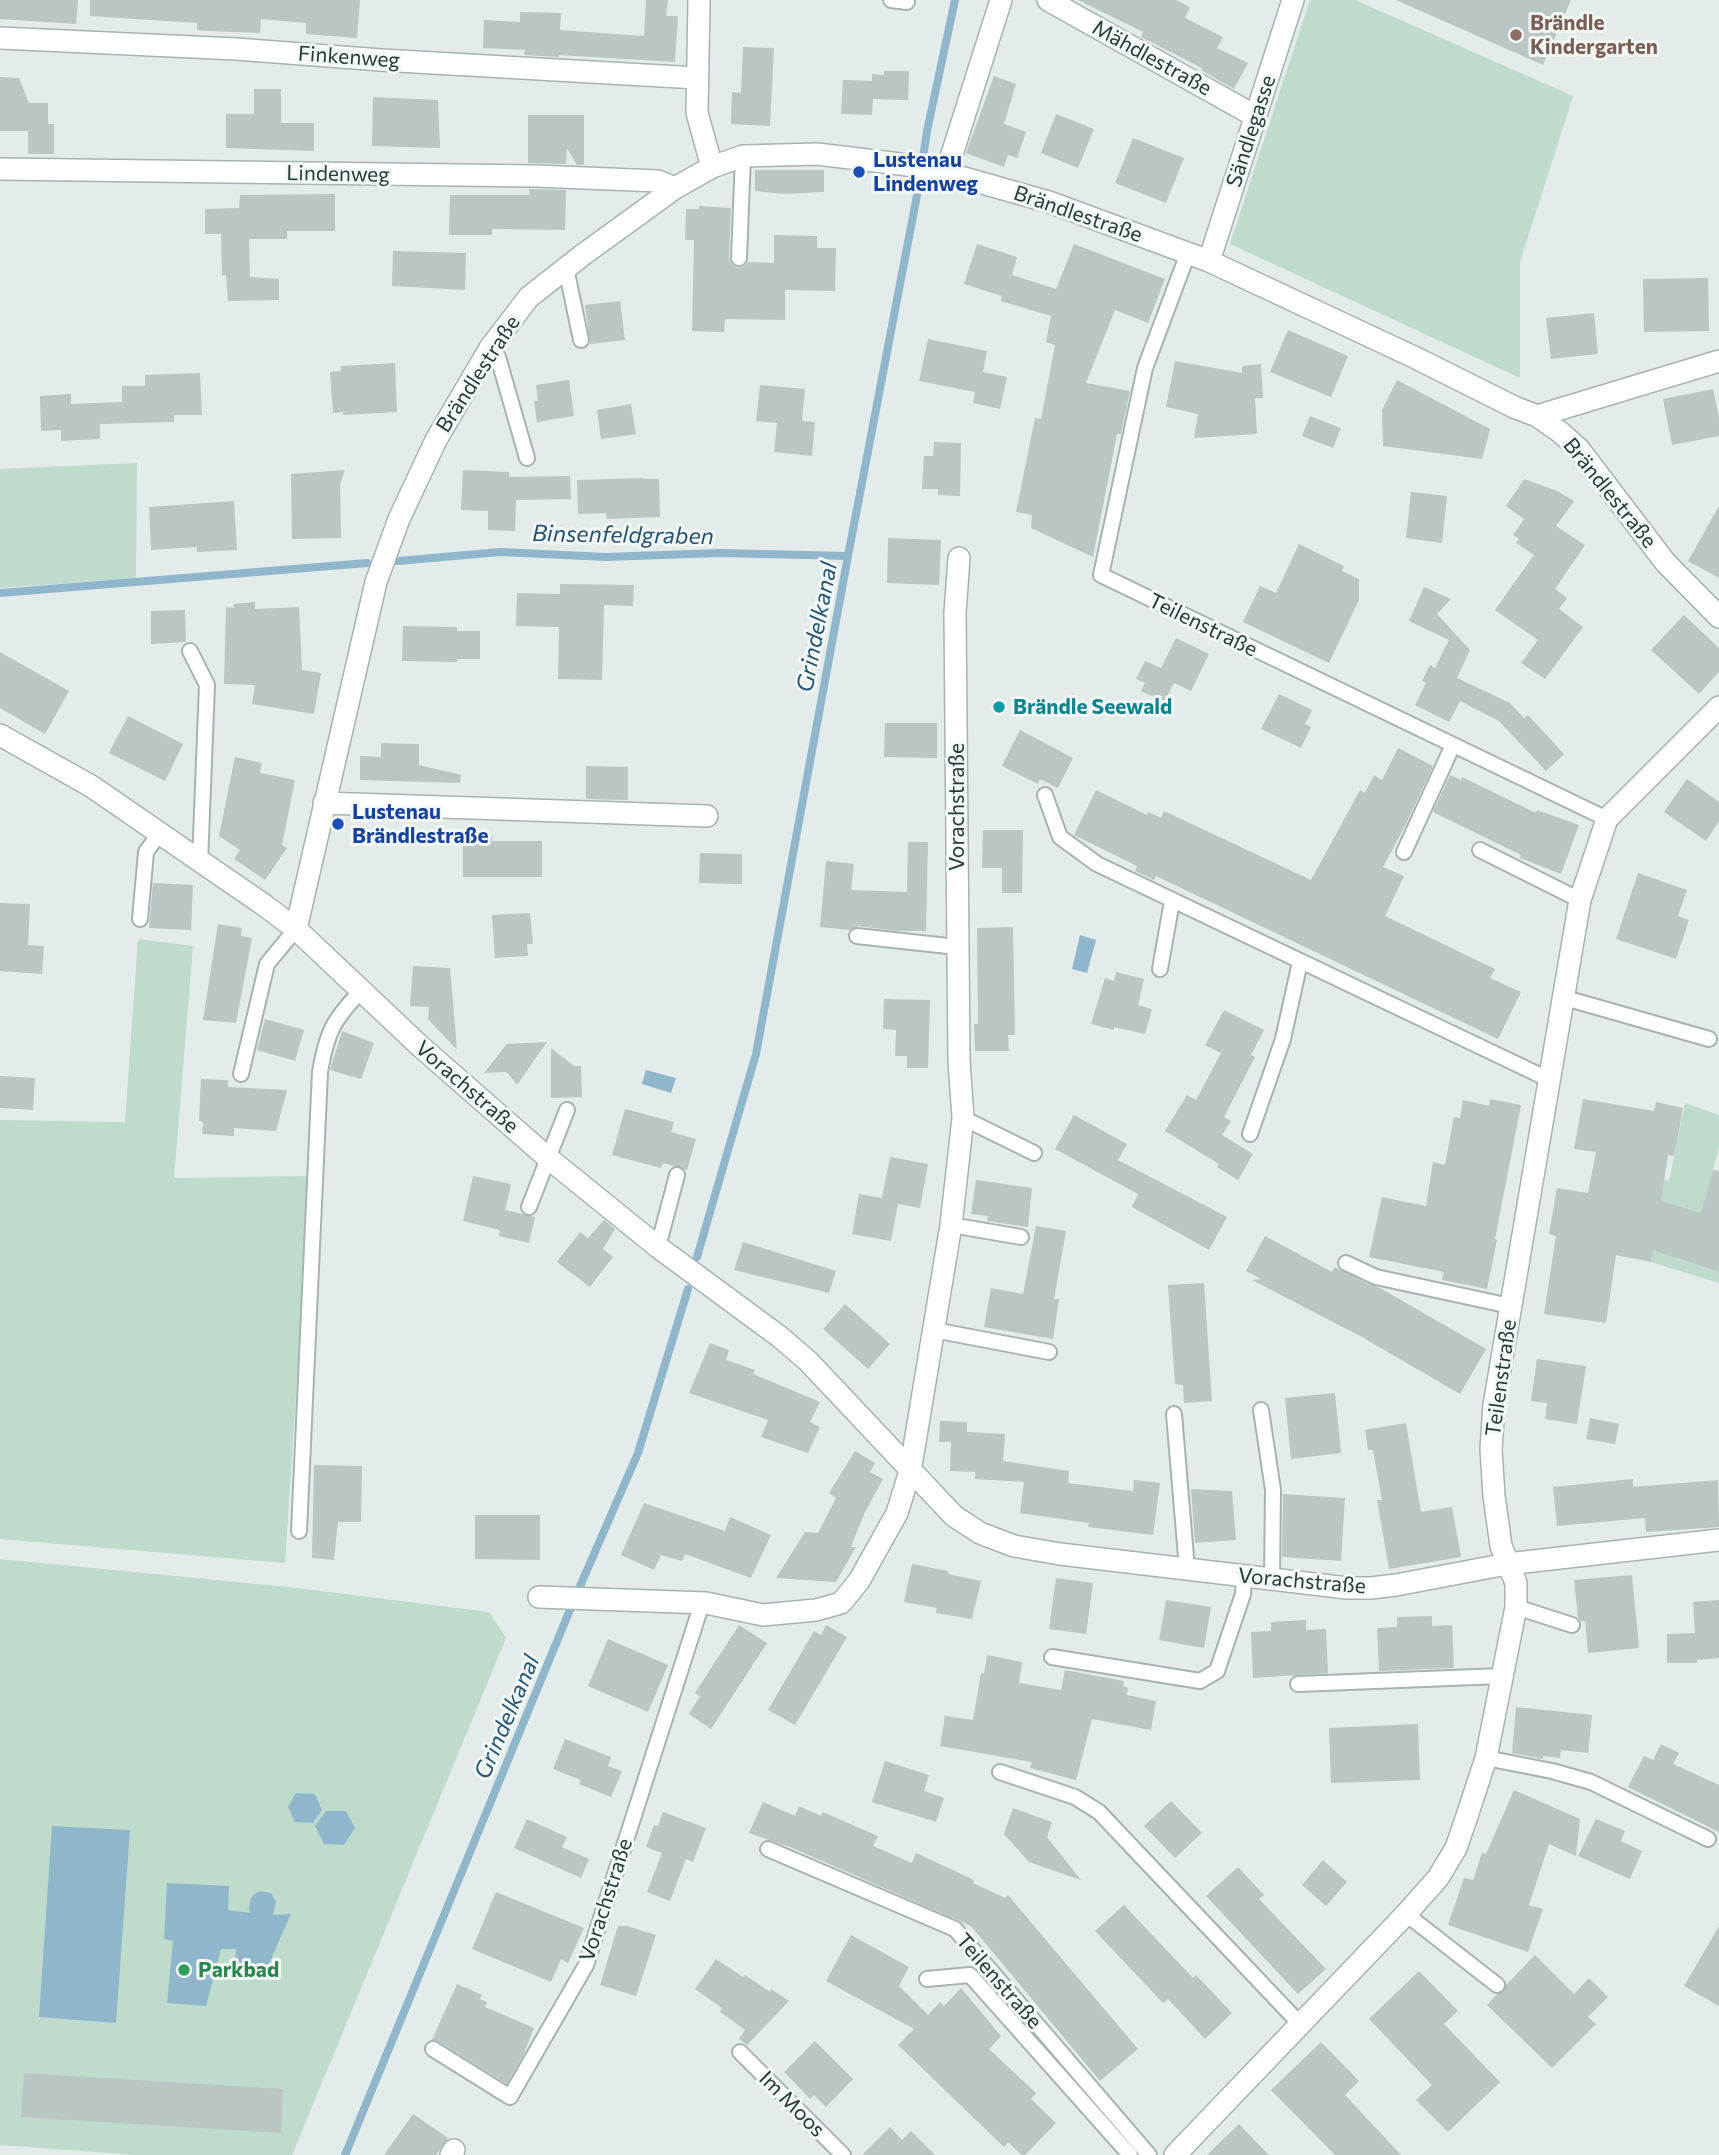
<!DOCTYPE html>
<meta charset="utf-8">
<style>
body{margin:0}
canvas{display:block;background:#e3ecea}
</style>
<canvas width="1719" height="2155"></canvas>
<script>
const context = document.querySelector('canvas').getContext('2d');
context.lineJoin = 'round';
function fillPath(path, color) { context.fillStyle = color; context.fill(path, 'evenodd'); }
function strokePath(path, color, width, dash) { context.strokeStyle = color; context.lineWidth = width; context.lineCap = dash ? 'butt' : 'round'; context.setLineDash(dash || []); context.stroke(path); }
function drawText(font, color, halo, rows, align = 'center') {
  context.font = font + ' Commissioner,sans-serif'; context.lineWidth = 6; context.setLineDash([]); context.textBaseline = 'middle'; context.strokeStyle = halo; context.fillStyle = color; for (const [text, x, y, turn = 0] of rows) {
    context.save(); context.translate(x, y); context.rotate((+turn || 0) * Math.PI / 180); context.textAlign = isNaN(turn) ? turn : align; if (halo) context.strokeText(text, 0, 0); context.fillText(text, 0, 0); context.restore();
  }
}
fillPath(new Path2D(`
 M1310 0H1355L1573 96 1520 262V378L1230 244Z
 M137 463 136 578 0 588V469Z
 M138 939 193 946 174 1178 310 1176 285 1563 0 1539V1120L125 1122Z
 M1685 1103 1719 1115V1147L1711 1178 1719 1218 1688 1209 1674 1257 1719 1272V1283L1651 1262 1664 1180 1669 1181Z
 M0 1559 289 1587 489 1612 506 1638 292 2155H137L0 2145Z`), '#bedbcc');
fillPath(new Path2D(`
 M1080 935 1096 940 1087 973 1072 969Z
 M646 1070 676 1078 671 1093 642 1084Z
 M296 1793 315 1794 322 1810 313 1823 295 1822 288 1807Z
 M326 1811H346L355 1828 344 1845 324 1844 315 1826Z
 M52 1826 130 1830 116 2023 39 2017Z
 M167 1883 229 1886 228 1910 250 1913C248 1904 249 1896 260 1891L271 1893 276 1902 273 1915 291 1914 265 1973 235 1972 236 1949H221L206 2006 167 2003 173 1941 164 1939Z`), '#90b6cc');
strokePath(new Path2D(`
 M398 561 500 552 606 557 720 553 848 556
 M0 593 367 563
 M697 1257 756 1054 848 556 918 190 927 131 955 0
 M345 2155 574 1600 638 1453 688 1289`), '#90b6cc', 8);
fillPath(new Path2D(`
 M0 0H78L76 24 0 19Z
 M90 0H360L357 38 306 34V23L261 19 260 33 209 31 197 30V23L90 16Z
 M646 0H668L666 16H678L675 62 559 55V57L524 55 525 50 483 48 484 20 520 22V12L561 13 560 30 644 36Z
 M1078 0H1176L1190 7 1185 18 1223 37 1217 48 1248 63 1234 89 1201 70 1202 68 1141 37 1143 32Z
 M1396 0H1571L1543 65Z
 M743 47 774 48 770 126 731 124 732 92 741 93Z
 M884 71H909L908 100 873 99 872 115 841 114 843 80 872 81V74L884 75Z
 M994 76 1016 84 1004 124 1026 132 1017 158 1008 155 1004 167 966 153Z
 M0 77 19 78 29 103H48V124H54V154H28V131H0Z
 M254 89H281V123H314V151L226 148V114H254Z
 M373 97 438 100 440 148 372 146Z
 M1056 114 1094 129 1078 168 1041 153Z
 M528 115H584V165H577L567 148 566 164 528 163Z
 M1133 138 1184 158 1166 203 1115 183Z
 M755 170H824V192L784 194 755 191Z
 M529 189 566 190 565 230 492 229V235H449L450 195H529Z
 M335 194V231H287V239H249L250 277 279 279V300L228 301 226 275H222L221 234H205V209L239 208 240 195Z
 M699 206 731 208 729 258 731 263 738 268 744 266 748 262 774 263V235L817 236V248H836L835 291 785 290V320L725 319 724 332 692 331 694 240H685L686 209H699Z
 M977 244 1017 257 1012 275 1056 289 1074 244 1165 279 1148 323 1115 310 1086 383 1130 391 1121 434H1117L1093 557 1031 528 1032 515 1016 512 1035 418 1041 419 1055 345 1046 342 1051 316 1001 301 1002 296 964 284Z
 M393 251 466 253 465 290 392 286Z
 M1708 278 1709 331 1644 332 1643 279Z
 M620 301 625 340 590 344 585 305Z
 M1594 313 1598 354 1551 359 1546 318Z
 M1288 330 1348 356 1331 397 1270 372Z
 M928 339 987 351 983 372 1007 377 1000 409 973 403 975 392 919 381Z
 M1175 361 1242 373V366L1261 364 1263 398H1255L1257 434 1194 438 1198 414 1166 407Z
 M395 363 397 412 343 415V412L333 413 330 372 341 371V366Z
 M200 373 202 415H174V422L100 424V439L61 441V430L41 431 40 396 71 394V404L122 402V386H145V375Z
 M569 380 574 416 537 422 534 401H538L536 385Z
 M1397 380 1490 429 1482 459 1383 446 1382 410Z
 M760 385 805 389 802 421 815 422 812 456 774 452 777 423 756 421Z
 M1713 389 1719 417V436L1672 445 1663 399Z
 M631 404 636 434 601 439 597 410Z
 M1310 416 1341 428 1333 448 1302 436Z
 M934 442 961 443 960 496 938 495V489H922L924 456H933Z
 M345 470 340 484 341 538 292 539 291 474Z
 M463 470 509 472V477L570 476 571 499 516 500 515 531 488 530V511L461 510Z
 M643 478V479H659L660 517 607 519 606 513 578 514 577 480Z
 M1524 479 1557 491 1574 501 1556 526 1585 545 1555 589 1567 598 1559 609 1583 627 1545 679 1521 663 1538 640 1495 610 1534 555 1516 543 1519 539 1513 535 1524 519 1506 506Z
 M1411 492 1447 496 1442 543 1406 538Z
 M234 501 237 550 197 552V547L151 550 149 507Z
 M1719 506V578L1688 561Z
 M888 538 941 540 939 585 887 583Z
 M1299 544 1344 566 1342 571 1359 579V600L1329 663 1243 622 1260 586 1276 593Z
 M560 584 634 585 633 606 604 605 602 680 558 679 559 627 516 626 517 593 560 594Z
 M1424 587 1451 599 1437 614 1470 650 1457 678 1510 703 1524 718 1528 715 1564 754 1546 771 1499 721 1460 701 1449 722 1415 705 1426 683 1422 681 1430 665 1435 668 1449 640 1409 621Z
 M255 602V609L299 607 302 670 321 673 314 714 252 704 255 685 224 684 226 607 234 608 233 604Z
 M185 610 186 642 151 644V611Z
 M1684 615 1719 648V672L1699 694 1651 650Z
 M403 626 457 627V631H480V659H457V662L402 661Z
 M1176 638 1209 654 1191 691 1174 683 1164 702 1141 691 1145 683 1136 679 1145 661 1161 668Z
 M0 652 69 691 45 734 0 708Z
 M1279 694 1312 710 1305 724 1311 727 1301 748 1261 729Z
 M128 716 183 744 165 781 109 753Z
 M885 723H937V758L884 757Z
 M1020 730 1073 758 1058 788 1040 779 1038 784 1002 766Z
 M381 743 419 744V765L461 775 460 783 360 780V756L381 757Z
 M1398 748 1433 766 1405 826 1383 867 1404 876 1385 916 1495 969 1490 978 1521 992 1498 1039 1156 876 1154 880 1135 871 1137 866 1074 835 1096 790 1147 815 1148 812 1161 818 1164 811 1311 880 1360 790 1365 793 1374 775 1382 780Z
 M235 757 262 763 260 773 295 780 282 845 287 848 265 880 234 859 240 850 219 836Z
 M586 766 628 767V800L586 799Z
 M1450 775 1461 780 1462 777 1536 813 1537 810 1579 825 1561 874 1520 858 1521 855 1433 812Z
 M1687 779 1719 802V821L1706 841 1664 812Z
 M983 830H1023L1022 893H1002V868H982Z
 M463 837H492V841H542V877H463Z
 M908 842H928L926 931H897L858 926 850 930 820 927 826 861 854 864 851 890 907 892Z
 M700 853 742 854V884L699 883Z
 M1638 873 1687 890 1678 916 1689 920 1676 959 1616 939Z
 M153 883 193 885 191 930 149 928Z
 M0 903 30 904 28 945 44 946 42 974 0 971Z
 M530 913 533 944H527L528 956 495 958 492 915Z
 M218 924 242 928 241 936 252 938 236 1023 203 1020Z
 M1013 927 1015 1035H1008L1009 1051H975L974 1024H978L977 928Z
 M413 966 450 968 457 1050 428 1019 429 1007 410 1006Z
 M1116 972 1144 979 1138 1005 1152 1009 1145 1034 1114 1027V1030L1091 1024 1105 978 1114 981Z
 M884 999 930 1000 928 1068H907V1056H895L896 1030 883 1029Z
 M1224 1010 1264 1030 1251 1055 1255 1057 1224 1117 1231 1121 1222 1135 1253 1154 1238 1180 1217 1167 1219 1164 1165 1131 1187 1095 1196 1100 1221 1053 1205 1045Z
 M265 1019 304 1030 295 1061 257 1050Z
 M342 1031 374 1043 361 1079 330 1070Z
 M547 1042 517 1085 507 1072 484 1073 507 1044Z
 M551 1048 574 1066H581L582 1097 551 1098Z
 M0 1076 35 1078 33 1110 0 1108Z
 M201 1079 228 1080V1087L287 1090 276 1131 234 1128V1136L202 1134 203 1122 199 1121Z
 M1490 1099 1521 1105 1495 1239 1497 1240 1487 1289 1442 1280 1444 1272 1369 1257 1382 1197 1426 1206 1433 1162 1445 1165 1454 1117 1460 1118 1463 1100 1489 1106Z
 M1583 1099 1654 1111 1656 1102 1683 1108 1674 1156 1668 1155 1661 1201 1701 1213 1713 1170 1719 1171V1272L1653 1250 1651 1262 1616 1255 1606 1323 1544 1314 1556 1236 1549 1234 1557 1188 1588 1193 1596 1152 1574 1149Z
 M625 1109 674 1122 671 1132 696 1139 687 1170 663 1163 661 1168 612 1155Z
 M1074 1115 1127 1144 1118 1160 1227 1217 1209 1250 1132 1207 1138 1194 1055 1149Z
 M890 1157 928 1164 920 1208 898 1204 891 1241 852 1234 859 1194 882 1198Z
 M473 1176 511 1184 505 1210 535 1217 529 1243 499 1236 500 1230 463 1221Z
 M976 1180 1032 1188 1028 1227 987 1221 988 1216 971 1214Z
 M604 1220 615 1229 603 1249 613 1257 590 1287 557 1262 580 1232 588 1238Z
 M1036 1226 1066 1231 1054 1299H1059L1053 1339 984 1327 991 1288 1023 1294Z
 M1265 1236 1332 1272 1334 1267 1364 1282 1380 1288 1486 1349 1460 1394 1362 1337 1252 1280 1261 1279 1246 1271Z
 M743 1242 836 1271 829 1293 734 1270Z
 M1204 1283 1212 1401 1184 1403 1183 1385 1175 1384 1168 1285Z
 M845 1304 890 1344 868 1369 823 1329Z
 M710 1343 729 1350 726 1360 755 1370 753 1374 820 1402 810 1422 820 1427 808 1453 761 1437 768 1420 689 1393Z
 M1537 1359 1586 1366 1577 1424 1545 1419 1547 1403 1531 1401Z
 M1335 1393 1341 1453 1291 1459 1285 1398Z
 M1590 1418 1619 1424 1615 1444 1586 1439Z
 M940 1421 967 1422V1432L1005 1434 1003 1461 1069 1471 1068 1483 1133 1491 1134 1480 1160 1483 1153 1535 1088 1527 1089 1523 1020 1513 1024 1482 975 1479V1472L950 1471 951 1442H939Z
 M1406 1423 1421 1512 1452 1507 1461 1557 1389 1569 1377 1500H1382L1373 1450H1368L1365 1430Z
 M855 1451 875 1463 870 1472 883 1479 864 1514 851 1547H856L836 1582 776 1578 805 1532 818 1533 836 1498 829 1493Z
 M314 1465 362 1466 361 1522H338L334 1560 312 1558Z
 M1633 1479V1487L1718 1480 1719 1527 1646 1532 1645 1518 1557 1526 1553 1487Z
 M1191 1489 1232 1491 1236 1540 1195 1543Z
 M1283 1494 1345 1498 1341 1561 1282 1557Z
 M644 1503 725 1531 730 1517 771 1535 751 1578 685 1554 682 1561 661 1555 654 1570 621 1555Z
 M475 1515H540V1560L475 1559Z
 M912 1564 948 1571V1574L981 1581 972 1619 936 1613 937 1608 904 1602Z
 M1632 1575 1639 1648 1588 1653 1585 1621H1581L1578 1618 1574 1580Z
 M1056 1578 1093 1583 1086 1634 1049 1629Z
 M1166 1600 1211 1607 1204 1648 1159 1640Z
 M1719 1600V1658L1697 1660V1663H1667V1634L1695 1633 1693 1602Z
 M1432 1616V1626L1452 1625 1454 1668 1379 1671 1377 1628 1397 1627V1617Z
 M1306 1620V1630L1326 1629 1328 1673 1253 1678 1251 1632 1271 1631V1622Z
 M739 1625 767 1643 711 1729 689 1714 700 1696 695 1693Z
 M826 1625 847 1637 795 1725 768 1710 814 1631 821 1635Z
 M608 1639 668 1665 648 1712 588 1686Z
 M987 1655 1022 1662 1019 1683 1061 1690 1065 1670 1124 1681 1123 1686 1128 1688 1127 1695 1156 1701 1151 1730 1092 1719 1076 1780 1030 1768 1032 1762 940 1746 945 1716 973 1720 981 1673 984 1674Z
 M1516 1707 1592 1715 1588 1753 1561 1750 1560 1758 1543 1756V1759L1512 1753Z
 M1418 1724 1420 1780 1331 1783 1329 1728Z
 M565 1739 611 1757 608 1766 622 1771 611 1797 579 1784 581 1780 553 1769Z
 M1661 1744 1679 1753 1673 1764 1719 1785V1832L1628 1787 1644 1756 1653 1760Z
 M885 1761 929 1775 924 1791 944 1798 936 1822 872 1802Z
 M1514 1790 1580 1819 1576 1856 1549 1844 1529 1905 1543 1909 1528 1952 1448 1925 1464 1878 1473 1880 1482 1853 1486 1854Z
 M1171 1801 1202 1833 1175 1858 1144 1826Z
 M763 1802 795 1816 799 1806 821 1816 823 1812 878 1836 873 1846 912 1863 916 1853 974 1880 973 1883 1005 1898 1008 1895 1138 2049 1100 2081 971 1926 790 1847 749 1833Z
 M1013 1808 1052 1822 1047 1837 1081 1880 1029 1862 1004 1834Z
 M663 1812 706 1828 693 1862 686 1859 670 1901 647 1892 662 1853 646 1847 654 1825 658 1826Z
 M527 1819 567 1837 562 1847 589 1859 581 1878 514 1848Z
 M1596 1819 1625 1831 1621 1841 1642 1851 1630 1879 1578 1856Z
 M1323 1860 1347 1882 1326 1906 1302 1885Z
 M1238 1867 1264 1895 1259 1899 1326 1969 1298 1994 1206 1896Z
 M496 1892 584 1928 568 1963 561 1959 551 1982 472 1949Z
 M1124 1905 1193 1978 1196 1975 1232 2013 1205 2039 1168 1999 1163 2003 1095 1931Z
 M618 1926H627L656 1935 636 1996 600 1985Z
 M1719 1926V2006L1684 1986Z
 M851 1935 909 1967 899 1986 928 2015 940 2002 944 2006 961 1988 1001 2036 989 2049 1036 2093 1031 2099 1056 2123 1025 2155H1022L1008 2142 1004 2147 898 2045 914 2029 826 1981Z
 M1535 1955 1574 1994 1589 1978 1608 1997 1588 2017 1596 2024 1552 2068 1487 2005 1497 1994 1504 1991 1506 1985Z
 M716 1959 743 1977 745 1975 770 1992 771 1989 789 2001 747 2045 739 2039 745 2030 720 2012 722 2008 695 1989Z
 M1419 1971 1458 2011 1444 2024 1500 2082 1448 2132 1416 2100 1432 2085 1369 2019Z
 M457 1984 482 1995 480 1999 487 2002 485 2007 534 2028 523 2056 507 2084 438 2041 432 2040Z
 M815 2041 853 2079 826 2107 814 2095 810 2099 784 2072Z
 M1321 2042 1359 2081 1345 2095 1401 2155H1335L1271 2090Z
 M24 2073 283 2089 281 2133 21 2117Z
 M413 2114 448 2138 436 2155H384Z
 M1239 2124 1269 2155H1207Z
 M890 2127 902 2140 911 2131 935 2155H862Z`), '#b9c6c3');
const lane = new Path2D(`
 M891 0 907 2
 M1188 253 1145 368 1101 575 1607 819
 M739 258 743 156
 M566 268 581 340
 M490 348 498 357 527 458
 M190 651 207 685 200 862
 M1045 795 1060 837 1097 864 1550 1080
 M1480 850 1580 900
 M1404 852 1453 745
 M140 919 146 852 159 834
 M857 936 957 947
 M1160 969 1172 901
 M1565 998 1709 1039
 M241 1074 267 964 296 929
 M963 1118 1034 1153
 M1250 1134 1283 1039 1300 962
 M529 1207 567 1110
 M951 1225 1021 1237
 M658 1247 677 1175
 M1346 1263 1376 1277 1510 1306
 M934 1330 1049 1352
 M1261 1410 1273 1490 1272 1580
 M1174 1414 1187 1569
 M299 1531 320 1072C327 1032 333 1020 361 991
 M1516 1607 1572 1625
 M1052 1657 1200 1681 1217 1671 1243 1594 1244 1576
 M1298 1684 1502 1676
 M1486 1758 1552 1771 1591 1782 1708 1839
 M1000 1772 1075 1797 1099 1812 1300 2024
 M768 1849 955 1929 1149 2155
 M1406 1914 1497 1985
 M927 1979 970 1975 1130 2155
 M433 2049 510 2097 586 1965 702 1603
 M740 2052 843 2155`);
const street = new Path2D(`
 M699 0 697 113 712 167
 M1048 0 1255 116
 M0 38 236 49 381 60 697 78
 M0 169 536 176 658 181 675 188
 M946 173 1001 0
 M1209 261 1293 0
 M1537 416 1719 361
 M0 735 91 786 264 905 296 929 420 1046 548 1158 658 1247 780 1337 808 1361 954 1516 980 1533 1014 1546 1060 1554 1347 1588H1371L1396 1585 1507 1564 1719 1540
 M324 803 707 816
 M296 929 376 582 399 519 436 440 490 348 529 297 584 254 675 188 712 167 743 156 817 154 900 164 936 170 1049 202 1209 261 1416 358 1514 407 1537 416 1560 432 1579 449 1665 562 1719 617
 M539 1597 706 1603 763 1615 816 1610 841 1603 859 1581 897 1513 910 1471 914 1448 951 1225 963 1118 959 1061 955 613 959 558
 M451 2155 454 2150
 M1175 2155 1406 1914 1438 1878 1456 1848 1467 1816 1486 1758 1516 1607V1583L1501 1546 1494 1496 1491 1449 1494 1405 1580 900 1607 819 1719 707`);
strokePath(lane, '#a6b3b2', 18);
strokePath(street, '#a6b3b2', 24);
strokePath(lane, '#fff', 14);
strokePath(street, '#fff', 21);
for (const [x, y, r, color] of [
 [1516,35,7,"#8d6e63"],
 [859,172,7,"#1a4fb4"],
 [999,707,7,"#0f9aa8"],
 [338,824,7,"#1a4fb4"],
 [184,1970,7,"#2e9e5b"]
]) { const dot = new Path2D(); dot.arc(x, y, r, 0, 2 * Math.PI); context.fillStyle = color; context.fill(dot); strokePath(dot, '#f3f8f7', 2.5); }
drawText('bold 21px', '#785e54', '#f3f8f7', [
 ["Brändle",1530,23],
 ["Kindergarten",1530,47]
], 'left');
drawText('21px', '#243b3a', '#f3f8f7', [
 ["Finkenweg",349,57,4],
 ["Mähdlestraße",1152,58,29],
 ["Sändlegasse",1251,131,-72],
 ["Lindenweg",338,174,1],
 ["Brändlestraße",1078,214,19],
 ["Brändlestraße",478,374,-57],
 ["Brändlestraße",1610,493,51],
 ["Teilenstraße",1203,625,26],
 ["Vorachstraße",957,807,-90],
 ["Vorachstraße",467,1087,41],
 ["Teilenstraße",1501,1378,-82],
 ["Vorachstraße",1302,1581,5],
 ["Vorachstraße",606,1900,-72],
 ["Teilenstraße",999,1981,49],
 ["Im Moos",792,2104,45]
]);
drawText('bold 21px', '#164399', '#f3f8f7', [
 ["Lustenau",873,160],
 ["Lindenweg",873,184],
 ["Lustenau",352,812],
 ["Brändlestraße",352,836]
], 'left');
drawText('bold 21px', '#0d838f', '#f3f8f7', [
 ["Brändle Seewald",1013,707]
], 'left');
drawText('bold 21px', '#27864d', '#f3f8f7', [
 ["Parkbad",198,1970]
], 'left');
drawText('italic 23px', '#245472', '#f3f8f7', [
 ["Binsenfeldgraben",623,535,1],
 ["Grindelkanal",817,627,-79],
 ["Grindelkanal",507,1717,-67]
]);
</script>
